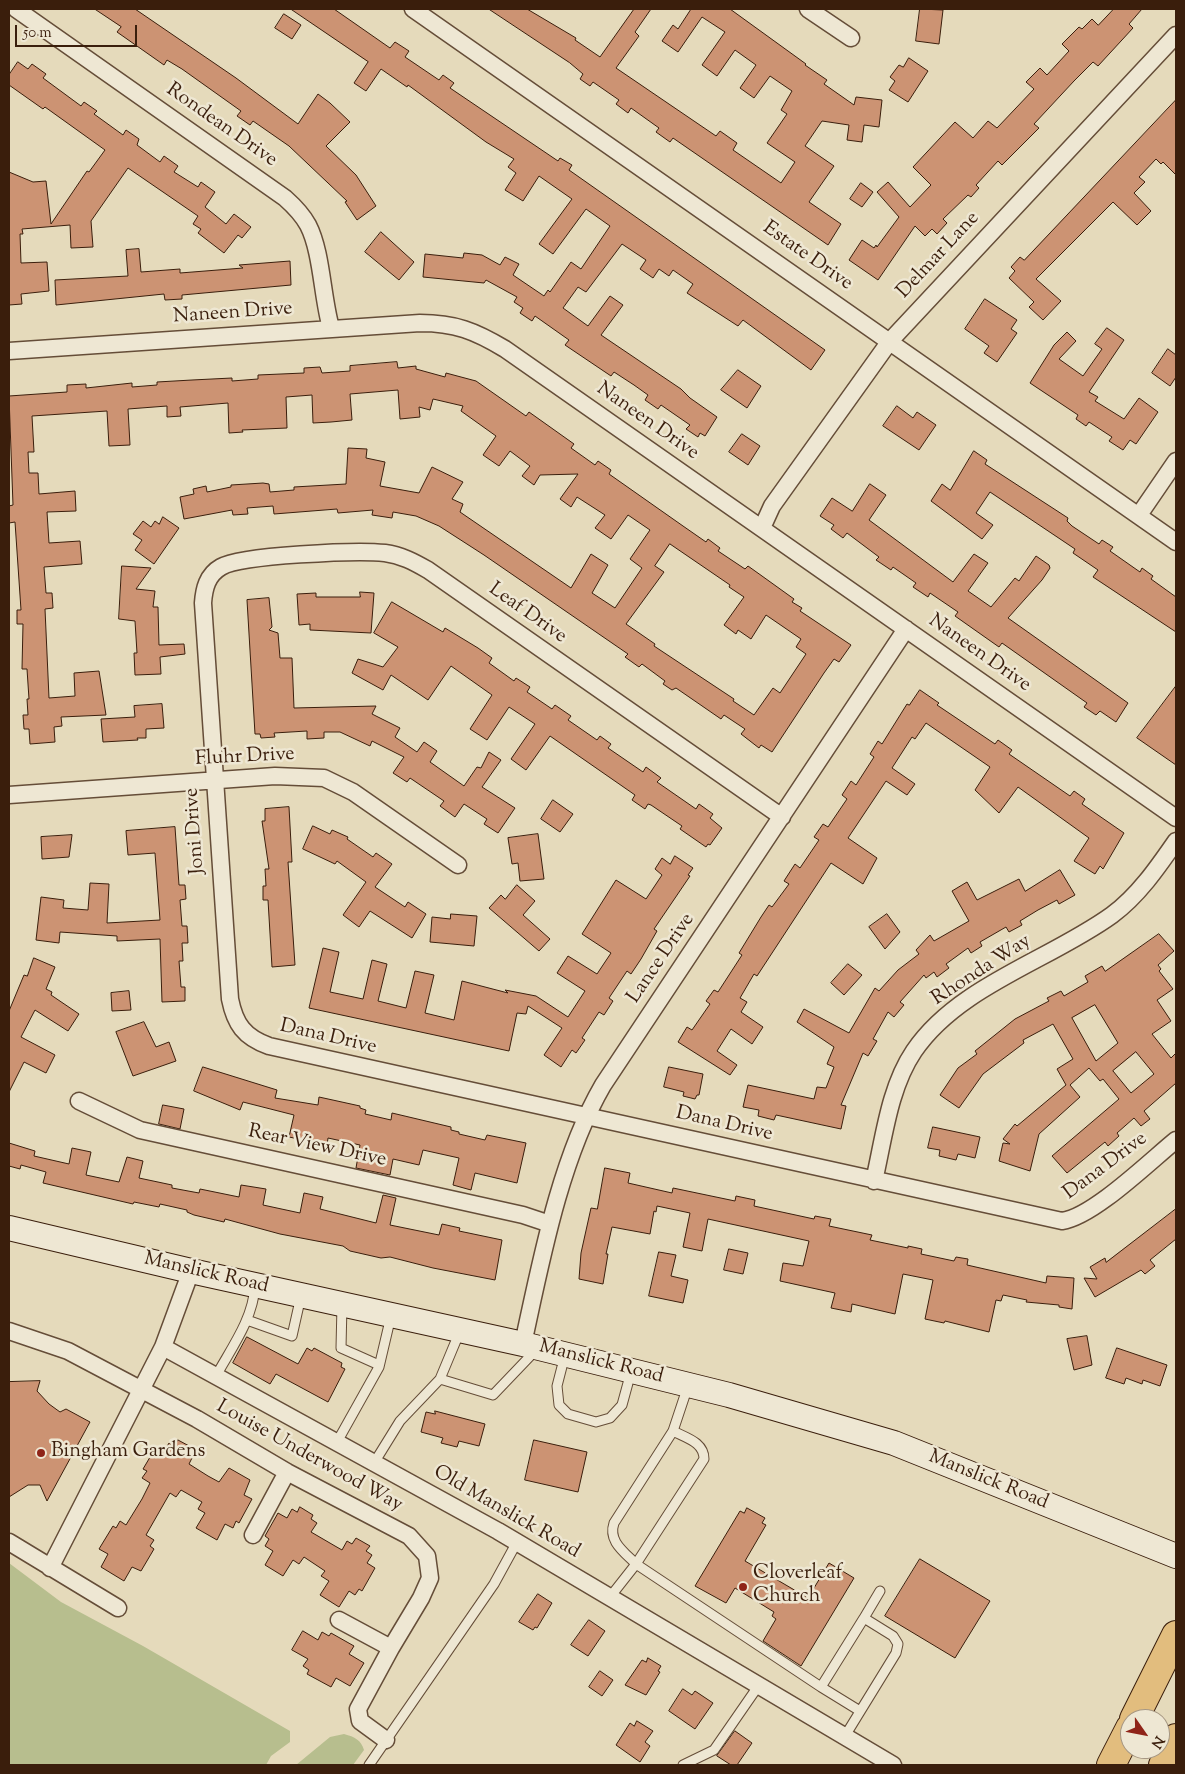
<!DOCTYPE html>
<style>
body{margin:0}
#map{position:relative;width:1185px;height:1774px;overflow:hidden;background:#e5dabb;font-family:"Sorts Mill Goudy",serif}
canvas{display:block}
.frame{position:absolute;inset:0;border:10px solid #3a1e0c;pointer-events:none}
.north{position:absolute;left:1120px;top:1709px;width:50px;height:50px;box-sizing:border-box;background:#eee7d3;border:1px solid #a69783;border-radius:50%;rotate:123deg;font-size:14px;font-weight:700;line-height:20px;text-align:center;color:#3a1e0c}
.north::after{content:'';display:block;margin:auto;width:18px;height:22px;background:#8f2418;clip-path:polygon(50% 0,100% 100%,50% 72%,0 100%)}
.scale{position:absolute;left:15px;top:25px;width:122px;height:22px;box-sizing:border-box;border:2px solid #3a1e0c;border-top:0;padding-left:6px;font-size:15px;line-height:18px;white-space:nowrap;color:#3a1e0c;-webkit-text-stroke:4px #eee7d3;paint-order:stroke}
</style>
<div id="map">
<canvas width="1185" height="1774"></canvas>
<div class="frame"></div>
<div class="north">N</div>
<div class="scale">50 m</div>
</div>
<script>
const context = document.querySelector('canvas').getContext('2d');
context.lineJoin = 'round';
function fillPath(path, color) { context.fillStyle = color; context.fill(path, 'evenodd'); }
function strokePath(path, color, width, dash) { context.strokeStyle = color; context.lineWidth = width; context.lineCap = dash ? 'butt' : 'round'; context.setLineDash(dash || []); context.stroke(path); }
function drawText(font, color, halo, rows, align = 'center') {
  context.font = font + ' "Sorts Mill Goudy",serif'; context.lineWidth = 5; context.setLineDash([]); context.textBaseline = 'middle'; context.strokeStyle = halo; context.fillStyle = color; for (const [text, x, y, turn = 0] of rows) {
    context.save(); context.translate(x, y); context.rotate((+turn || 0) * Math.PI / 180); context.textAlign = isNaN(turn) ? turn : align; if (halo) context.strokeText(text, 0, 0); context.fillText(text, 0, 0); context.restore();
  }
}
fillPath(new Path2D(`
 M9 1563 61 1602 143 1646 290 1731V1742L271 1756 266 1765H9Z
 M344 1734C355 1737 361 1740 364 1750L353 1765H296L330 1737Z`), '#b7be8e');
const building = new Path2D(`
 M95 9H135L236 78 298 124 318 94 330 103 350 122 326 146 356 175 376 206 357 220 345 202 347 201 289 146 253 121 250 125 237 116 241 111 182 69 167 60 164 65 117 32 121 27Z
 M291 9H334L390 48 395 42 409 51 405 57 439 80 443 75 454 83 450 88 558 161 560 158 572 165 569 170 825 350 811 370 743 320 738 326 687 293 693 284 673 270 669 276 659 269 653 278 640 269 646 260 622 244 586 292 578 287 563 308 588 326 610 296 623 305 601 335 681 389 690 398 717 417 705 436 700 433 698 437 686 429 690 425 661 405 658 409 645 400 648 395 634 385 614 372 611 376 565 345 569 340 535 316 532 321 520 313 523 308 514 302 517 297 486 280 484 283 423 277 425 254 463 258 464 253 482 255 500 265 505 257 519 264 513 275 544 296 548 290 550 292 571 262 581 269 610 226 586 209 553 254 539 244 572 199 539 176 523 201 505 190 516 173 508 167 514 159 486 142 408 85 407 87 381 69 366 91 354 83 368 62Z
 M489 9H527L576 38 575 40 600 57 634 9H651L635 32 639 36 616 68 716 136 720 131 737 143 733 150 781 183 795 162 767 143 787 114 781 110 792 91 770 76 754 98 740 88 756 65 735 50 717 76 702 65 725 32 702 17 678 52 662 41 673 25 678 29 691 9H730L806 64 805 65 827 80 824 84 854 105 856 97 882 100 879 127 864 125 862 142 847 140 849 125 822 121 805 146 834 166 809 202 841 224 828 245 673 138 670 142 656 132 659 128 631 108 628 113 616 104 619 100 593 82 590 86 580 79 583 74 570 63Z
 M920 9 943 10 939 44 916 41Z
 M1114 9H1142L1129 24 1133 28 1098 66 1093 62 1074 81 1034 124 1039 128 1002 165 998 161 976 185 979 188 971 197 968 195 943 219 947 223 937 234 932 229 925 236 915 226 878 280 849 260 862 240 874 248 876 245 877 247 899 217 877 192 888 182 910 207 931 185 913 167 955 122 973 138 988 121 997 128 1034 89 1026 82 1040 68 1047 75 1069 51 1062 44 1079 27 1082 29 1092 19 1098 25Z
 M284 14 301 25 292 39 275 28Z
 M909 58 928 71 908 102 889 90 895 81 890 77 899 65 903 67Z
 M18 62 28 69 32 64 46 74 43 78 81 106 84 102 97 111 94 114 123 135 126 130 139 139 137 145 160 162 164 156 178 166 174 172 198 187 201 182 215 192 205 207 226 224 234 214 251 227 242 238 238 235 224 253 198 233 201 229 193 224 198 216 128 168 91 221 93 247 71 248 70 225 22 229 23 234H20L21 263 47 262 49 291 21 294 22 304 9 305V172L33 182 46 181 51 224 87 171 89 172 105 150 45 107 43 109 9 85V75Z
 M1176 100V175L1163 162 1161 164 1156 159 1139 177 1145 182 1134 193 1151 211 1137 225 1113 202 1036 279 1061 301 1043 320 1029 307 1034 302 1009 278 1015 271 1011 267 1020 257 1024 260Z
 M861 183 873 192 862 207 850 199Z
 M381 232 414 262 399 280 365 252Z
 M139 249 141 272 180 269V273L243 268 239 265 290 261 291 285 182 295V299L165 300 164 294 56 305 55 280 128 276 126 250Z
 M985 299 1017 320 1011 329 1017 333 997 362 984 353 989 346 965 329Z
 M1107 328 1124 340 1089 392 1098 397 1095 401 1124 419 1139 398 1158 412 1136 444 1130 440 1123 450 1109 441 1112 437 1089 422 1086 426 1076 419 1078 415 1030 383 1054 345 1067 332 1076 341 1059 359 1083 376 1102 349 1095 344Z
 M1168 349 1176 355V377L1170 386 1152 373Z
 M397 362 398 368 416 366V369L445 377 446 373 476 381 526 416 529 412 574 444 571 448 595 465 598 461 611 470 609 474 683 526 706 542 708 539 720 548 718 551 745 569 748 566 762 576 794 599 792 602 802 608 800 611 851 645 839 662 834 659 824 673 772 752 761 745 759 748 741 734 745 729 724 715 721 719 676 688 672 690 663 684 665 681 642 664 639 667 625 657 628 654 484 555 439 526 416 516 393 512 392 518 372 515 373 510 338 513 337 509 274 514 273 506 247 508 248 514 233 515 232 510 184 519 180 497 194 494 193 489 206 486 207 492 231 487V485L263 483 269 484 270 492 294 490V487L346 484 348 448 367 449 366 458 385 462 380 486 419 493 432 467 463 482 452 499 463 504 460 512 571 588 591 554 608 565 592 593 615 608 642 568 630 559 650 530 628 515 611 539 595 528 605 515 577 497 571 507 560 499 578 474 540 475 534 485 522 476 530 466 510 451 499 466 483 455 496 436 461 411 463 406 433 399 430 410 419 407 420 417 400 419 398 390 350 394 352 420 331 422 313 423 312 395 286 397 287 428 242 430 243 432 229 433 228 403 180 407 181 416 167 417V406L128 409 130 445 109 446 107 411 32 416 34 452H28L29 473H38L39 494 75 491 76 511 47 512 49 543 80 541 82 564 44 567 46 593H52L53 608 45 609 49 698 75 696 74 673 99 671 106 715 61 717 62 726 54 727 55 742 30 744 29 729H24L23 715H28L27 699H29L27 669H22L23 624H17V610H21L15 522 9 523V506L13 505 9 396 67 392V385L86 384V388L132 383V387L157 385V382L192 380 232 378V381L258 379V375L304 373V368L320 367 322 373 350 371V366ZM670 544 730 585 729 587 744 597 724 625 736 634 738 630 751 639 766 615 801 639 796 647 806 654 780 693 773 688 754 715 733 701 734 699 654 646 655 644 626 624 664 572 655 566Z
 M738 370 761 386 747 408 721 390Z
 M897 406 913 418 917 412 936 425 919 450 883 426Z
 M742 434 760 446 748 465 729 452Z
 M974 451 987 460 985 464 1068 518 1067 521 1072 526 1099 544 1102 540 1113 547 1110 551 1140 572 1142 568 1153 576 1151 579 1176 597V632L1093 577 1098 570 1073 553 1075 549 990 492 976 513 993 525 982 539 931 501 942 484 950 490Z
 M870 484 886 495 869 520 953 582 974 554 988 563 968 591 991 607 1015 578 1019 581 1036 556 1049 565 1050 568 1042 580 1008 618 1128 703 1116 722 1100 711 1096 715 1084 707 1087 703 1002 643 999 647 955 616 958 612 930 593 928 597 913 587 916 583 893 567 891 570 876 560 879 557 847 533 843 538 831 529 834 525 820 516 832 498 852 511Z
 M163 517 179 528 154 564 135 550 142 540 133 534 143 521 151 527 155 521 159 524Z
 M122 566 151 568 136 589 155 591 153 607H158L159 645 184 644 185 654 160 657 161 674 135 675 134 653H137L135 621 119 619Z
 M360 592 374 593 371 633 310 630V624L299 625 297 594 316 593V597H360Z
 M269 598 272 627 269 630 278 633 280 658H292L294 708 376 706 372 714 400 728 395 737 417 752 424 742 437 751 430 762 464 786 477 767 481 768 489 752 501 760 482 787 515 808 498 833 484 824 487 819 464 804 455 817 440 806 444 801 410 778 407 782 393 773 404 757 372 741 370 746 340 732H324V738L307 739V731L274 733 275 737 261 738 260 734H255L247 600Z
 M392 602 443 632 445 628 478 648 492 658 489 663 514 681 516 678 530 687 527 692 552 709 555 705 571 716 568 720 597 740 600 736 611 744 608 748 643 772 646 767 661 778 657 782 696 809 699 804 713 814 710 818 722 828 710 845 708 844 706 847 680 829 682 826 651 805 648 804 645 809 632 800 635 795 550 736 526 770 511 759 535 724 509 707 487 740 470 729 492 695 451 666 428 700 391 675 383 690 352 673 358 659 383 667 398 647 374 633Z
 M1176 686V765L1137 738Z
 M920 690 939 703 937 705 995 744 998 740 1012 750 1009 754 1070 796 1074 791 1085 799 1082 804 1124 833 1103 869 1100 866 1095 874 1074 861 1089 838 1018 787 999 813 975 790 990 767 926 723 915 739 912 737 892 768 915 784 907 795 886 781 848 838 877 858 863 884 831 863 757 976 754 974 740 998 747 1002 741 1012 763 1027 752 1044 731 1029 717 1051 737 1065 730 1075 678 1042 687 1027 692 1030 710 1004 706 1001 714 990 718 992 742 955 739 953 761 917 769 905 772 907 789 884 784 881 795 864 800 868 819 840 814 837 823 824 828 827 847 799 842 795 851 781 856 785 874 757 870 754 878 741 882 744 907 704 909 705Z
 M162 704 164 728 146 729V738H137L138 740 103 742 101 719 135 717 134 706Z
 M553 800 573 814 560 832 541 819Z
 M289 807 292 862H288L295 965 272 967 268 900H263V886H266L265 869H269L262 821H265V809Z
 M313 826 330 834 332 830 348 837 347 839 373 857 376 853 392 864 375 887 405 907 408 902 426 914 412 938 370 911 359 927 343 915 366 882 337 861 335 864 303 849Z
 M175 827 179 885H185L186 899 180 900 182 926H187L188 943H182L183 961H179L181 987H185V1001L162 1002 160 939 117 941V936L60 932 59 943 36 940 41 897 64 900 63 908 88 910 90 883 109 884 107 923 160 920 155 853 128 855 126 831Z
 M538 834 544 879 520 881 518 863 512 864 508 838Z
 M72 835 69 857 42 859 41 837Z
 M675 856 693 868 688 875 690 876 654 929 657 931 641 959 631 974 627 971 609 998 613 1001 604 1015 599 1012 582 1038 585 1040 576 1053 572 1050 561 1067 544 1055 562 1028 528 1006 526 1014 517 1013 509 1051 309 1008 323 948 339 952 330 992 363 999 372 960 387 964 378 1001 406 1008 415 971 434 975 425 1013 454 1020 462 981 508 993 505 990 536 996 568 1017 585 991 557 973 568 956 597 974 611 953 582 934 616 880 646 899 662 875 655 869 662 858 670 864Z
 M1060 870 1075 895 1059 904 1057 900 1038 910 1020 921 1022 925 1009 932 1006 927 980 942 982 946 971 953 968 948 946 964 949 968 937 977 934 972 926 978 924 975 900 1002 904 1005 894 1017 888 1012 873 1039 877 1041 868 1056 863 1053 841 1105 846 1106 841 1129 776 1115 774 1120 758 1116 759 1110 743 1107 748 1085 814 1099 817 1087 826 1088 834 1067 827 1064 834 1047 797 1022 804 1009 849 1033 875 988 879 991 898 970 919 954 916 950 930 935 934 941 969 921 952 891 967 882 977 900 1019 879 1025 891Z
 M517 885 535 901 523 915 550 939 539 951 489 908 501 895 505 899Z
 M451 914 477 916 474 946 430 942 432 917 450 919Z
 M887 914 900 932 885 949 869 927Z
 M1159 934 1174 951 1158 965 1161 969 1159 971 1173 989 1157 1000 1171 1021 1152 1034 1171 1058 1176 1053V1083L1144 1111 1150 1119 1141 1126 1134 1118 1117 1133 1119 1136 1108 1146 1105 1142 1067 1173 1052 1156 1119 1099 1103 1079 1100 1081 1089 1068 1070 1085 1080 1097 1039 1134 1030 1171 999 1161 1003 1143 1010 1144 1003 1139 1015 1124 1017 1126 1066 1085 1057 1069 1073 1059 1053 1024 1023 1040 1024 1043 983 1074 959 1108 940 1095 958 1068 977 1054 975 1051 1015 1019 1049 1001 1047 998 1061 991 1064 996 1088 982 1085 976 1102 966 1105 971ZM1095 1005 1118 1043 1096 1061 1072 1018ZM1136 1052 1154 1074 1131 1093 1113 1071Z
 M34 958 55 967 46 989 52 992 51 995 79 1014 68 1031 35 1010 21 1037 55 1055 46 1073 24 1062 9 1092V1011L24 975 27 976Z
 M848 964 862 975 844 995 831 983Z
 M129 991 131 1010 112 1011 111 993Z
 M144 1022 156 1047 169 1042 176 1061 133 1076 116 1032Z
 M203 1067 277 1090 275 1098 318 1105 319 1097 360 1106V1108L366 1110 365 1114 391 1120 392 1113 451 1127V1130L459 1132V1134L485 1140 487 1135 526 1143 517 1183 475 1173 471 1190 453 1185 459 1158 423 1150 419 1165 393 1159 390 1175 356 1168 360 1145 328 1138 327 1145 289 1137 294 1115 243 1102 240 1110 194 1091Z
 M669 1067 703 1074 699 1095H697L695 1099 683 1096 684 1092 664 1087Z
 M163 1105 184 1109 180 1129 159 1124Z
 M933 1127 980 1137 975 1158 958 1154 956 1160 939 1156 940 1150 928 1148Z
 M9 1143 35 1151 34 1156 69 1164 72 1148 91 1152 86 1175 119 1182 127 1157 143 1161 139 1178 172 1185V1188L199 1193 200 1189 239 1197 241 1185 266 1189 263 1205 300 1213 304 1193 323 1197 320 1209 376 1223 383 1195 396 1198 390 1225 439 1235 442 1224 460 1228 459 1231 502 1240 495 1280 433 1268 390 1257 381 1258 350 1251 343 1246 280 1234 225 1219 224 1222 194 1215 187 1212V1210L160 1204 159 1207 134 1202 133 1204 43 1183 46 1172 21 1165 20 1169 9 1166Z
 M605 1168 630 1173 628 1183 672 1193 673 1188 735 1201 736 1196 755 1200 754 1206 814 1219 815 1216 831 1219 829 1226 872 1235 870 1240 908 1248V1246L922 1249 921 1254 954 1261 956 1257 968 1259 967 1265 1046 1283 1047 1276 1074 1278 1072 1309 1059 1307V1305L1026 1302 1027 1300 1003 1295 1001 1301 996 1300 989 1332 945 1321 944 1323 925 1319 933 1280 903 1274 895 1314 852 1304 851 1312 831 1308 835 1293 780 1281 783 1263 803 1266 809 1241 708 1219 702 1251 683 1247 690 1213 657 1206 656 1212 654 1211 650 1234 612 1227 606 1254H608L603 1284 579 1279 581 1253 591 1208 597 1209Z
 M1176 1209V1239L1150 1260 1155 1266 1145 1274 1141 1270 1095 1297 1084 1278 1097 1279 1090 1267 1105 1258 1106 1262Z
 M729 1249 748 1253 743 1274 724 1270Z
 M659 1252 676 1255 671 1276 688 1280 683 1303 649 1296Z
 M1087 1336 1092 1365 1074 1370 1067 1339Z
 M247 1337 298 1364 307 1348 312 1351 314 1348 342 1363 341 1367 345 1369 328 1402 276 1374 270 1384 233 1363Z
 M1117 1348 1167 1365 1160 1386 1143 1380 1142 1384 1126 1378 1124 1384 1106 1378Z
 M40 1381 37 1391 49 1404 60 1412 66 1409 90 1422 47 1501 40 1485H28L9 1497V1382Z
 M435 1411 485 1424 479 1446 459 1441 457 1447 441 1443 443 1438 421 1432 426 1412 435 1414Z
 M178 1440 191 1447 187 1453 193 1456 189 1464 208 1476 219 1482 229 1468 250 1480 244 1495 252 1499 239 1523 236 1521 233 1528 225 1524 217 1540 196 1528 205 1513 198 1509 202 1502 181 1490 176 1497 170 1493 146 1535 154 1540 150 1546 154 1549 141 1571 132 1567 124 1581 101 1567 108 1554 99 1549 113 1526 116 1528 120 1521 126 1525 142 1499 150 1483 142 1478 147 1471 143 1469 156 1447 164 1452 169 1443 174 1446Z
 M534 1440 587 1452 578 1492 525 1480Z
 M300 1507 313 1515 311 1519 317 1523 311 1532 335 1546 342 1550 347 1541 352 1544 356 1538 370 1546 366 1551 372 1555 367 1563 375 1568 362 1591 359 1589 355 1595 349 1591 339 1607 320 1595 329 1581 321 1576 325 1571 304 1557 299 1564 293 1560 283 1576 265 1565 273 1551 265 1546 269 1539 265 1536 278 1513 287 1518 292 1509 297 1512Z
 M747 1508 765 1518 762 1523 766 1525 745 1561 808 1598 829 1563 854 1578 801 1666 763 1641 776 1619 772 1616 774 1612 735 1588 726 1603 695 1586 740 1511 744 1513Z
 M920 1559 990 1601 955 1658 885 1616Z
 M538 1594 552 1603 537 1628 535 1627 533 1630 519 1622Z
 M589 1620 605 1631 588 1656 571 1645Z
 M303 1631 318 1640 322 1632 329 1636 331 1633 354 1646 349 1654 364 1663 350 1686 336 1678 331 1687 307 1674 309 1670 303 1666 308 1659 292 1650Z
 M648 1658 661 1666 658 1671 660 1672 646 1695 625 1685 642 1660 646 1662Z
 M600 1671 613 1680 602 1696 589 1687Z
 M683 1689 692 1695 695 1691 713 1703 695 1729 669 1711Z
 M637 1721 653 1731 645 1742 650 1746 640 1762 616 1745 630 1723 634 1726Z
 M735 1731 752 1743 737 1765H731L717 1756Z`);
fillPath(building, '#cc9373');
strokePath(building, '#3a1e0c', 1);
const service = new Path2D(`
 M342 1305 341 1348 379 1365
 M247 1320 292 1336 301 1296
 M565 1355 557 1386 559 1405 568 1414 596 1422 610 1418 622 1405 631 1372
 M216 1376C232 1347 253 1319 255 1286
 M440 1379 460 1331
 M688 1386 673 1431C686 1438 704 1442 704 1459L636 1564 821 1687 864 1618 893 1636 898 1644 896 1653 845 1736
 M337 1442 379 1367 391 1316
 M374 1463 400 1421 440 1379 493 1395 536 1350
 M610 1597 636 1564C623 1551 608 1541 614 1523L673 1431
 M864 1618 880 1591
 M821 1687 860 1711
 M369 1765 494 1584 517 1542
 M683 1765 714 1750 759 1685`);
const minor = new Path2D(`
 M16 9 285 198C294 206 302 214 308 225 322 252 322 297 331 328
 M413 9 1176 542
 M808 9 851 38
 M9 351 420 323C455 323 475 331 505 349L1176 818
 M1139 515 1176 461
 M762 528 772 506 890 341 1176 35
 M9 795 275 776 324 778 353 792 458 865
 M782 817 428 570C414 562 401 555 385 553 358 550 241 555 221 567 207 575 204 589 203 603L230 999C235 1024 244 1037 269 1046L1062 1221C1093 1217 1150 1161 1176 1140
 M79 1101 140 1130 523 1215 550 1224
 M874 1181C884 1138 889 1088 914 1051 958 986 1050 960 1112 915 1138 896 1158 867 1176 841
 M191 1271 163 1347 498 1531 893 1765
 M9 1331 68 1351 197 1419 287 1472 409 1536 427 1556 430 1578 421 1598 391 1648 358 1709 360 1721 386 1740
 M523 1344C541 1261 560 1159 603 1085L906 629
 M253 1535 287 1472
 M9 1542 118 1608
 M50 1568 163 1347
 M339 1620 391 1648`);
const secondary = new Path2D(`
 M9 1228 191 1271 523 1344 729 1395 894 1443 1176 1556`);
const motorway = new Path2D(`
 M1134 1719 1176 1635
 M1111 1765 1130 1728
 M1163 1765 1176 1738`);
strokePath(service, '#654d38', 11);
strokePath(minor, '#654d38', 19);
strokePath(secondary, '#3a1e0c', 26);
strokePath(motorway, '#3a1e0c', 30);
strokePath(service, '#eee7d3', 9);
strokePath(minor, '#eee7d3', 16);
strokePath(secondary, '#eee7d3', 24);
strokePath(motorway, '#e2bd7e', 28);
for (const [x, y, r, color] of [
 [41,1453,5,"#8f2418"],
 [743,1587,5,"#8f2418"]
]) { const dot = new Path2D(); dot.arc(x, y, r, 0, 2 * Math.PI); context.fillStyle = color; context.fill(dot); strokePath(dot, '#eee7d3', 2); }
drawText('20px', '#3a1e0c', '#eee7d3', [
 ["Rondean Drive",221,126,35],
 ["Delmar Lane",939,256,-47],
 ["Estate Drive",807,257,35],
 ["Naneen Drive",233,314,-4],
 ["Naneen Drive",647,422,35],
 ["Leaf Drive",527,614,35],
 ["Naneen Drive",979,654,35],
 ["Fluhr Drive",245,758,-3],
 ["Joni Drive",196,831,-94],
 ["Lance Drive",662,959,-56],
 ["Rhonda Way",982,971,-33],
 ["Dana Drive",328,1038,13],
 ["Dana Drive",724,1125,13],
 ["Rear View Drive",317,1147,12],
 ["Dana Drive",1106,1167,-37],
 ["Manslick Road",206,1274,13],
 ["Manslick Road",601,1363,14],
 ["Louise Underwood Way",309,1457,29],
 ["Manslick Road",988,1481,22],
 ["Old Manslick Road",506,1513,30]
]);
drawText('20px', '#3a1e0c', '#eee7d3', [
 ["Bingham Gardens",51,1453],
 ["Cloverleaf",753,1575],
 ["Church",753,1598]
], 'left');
</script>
